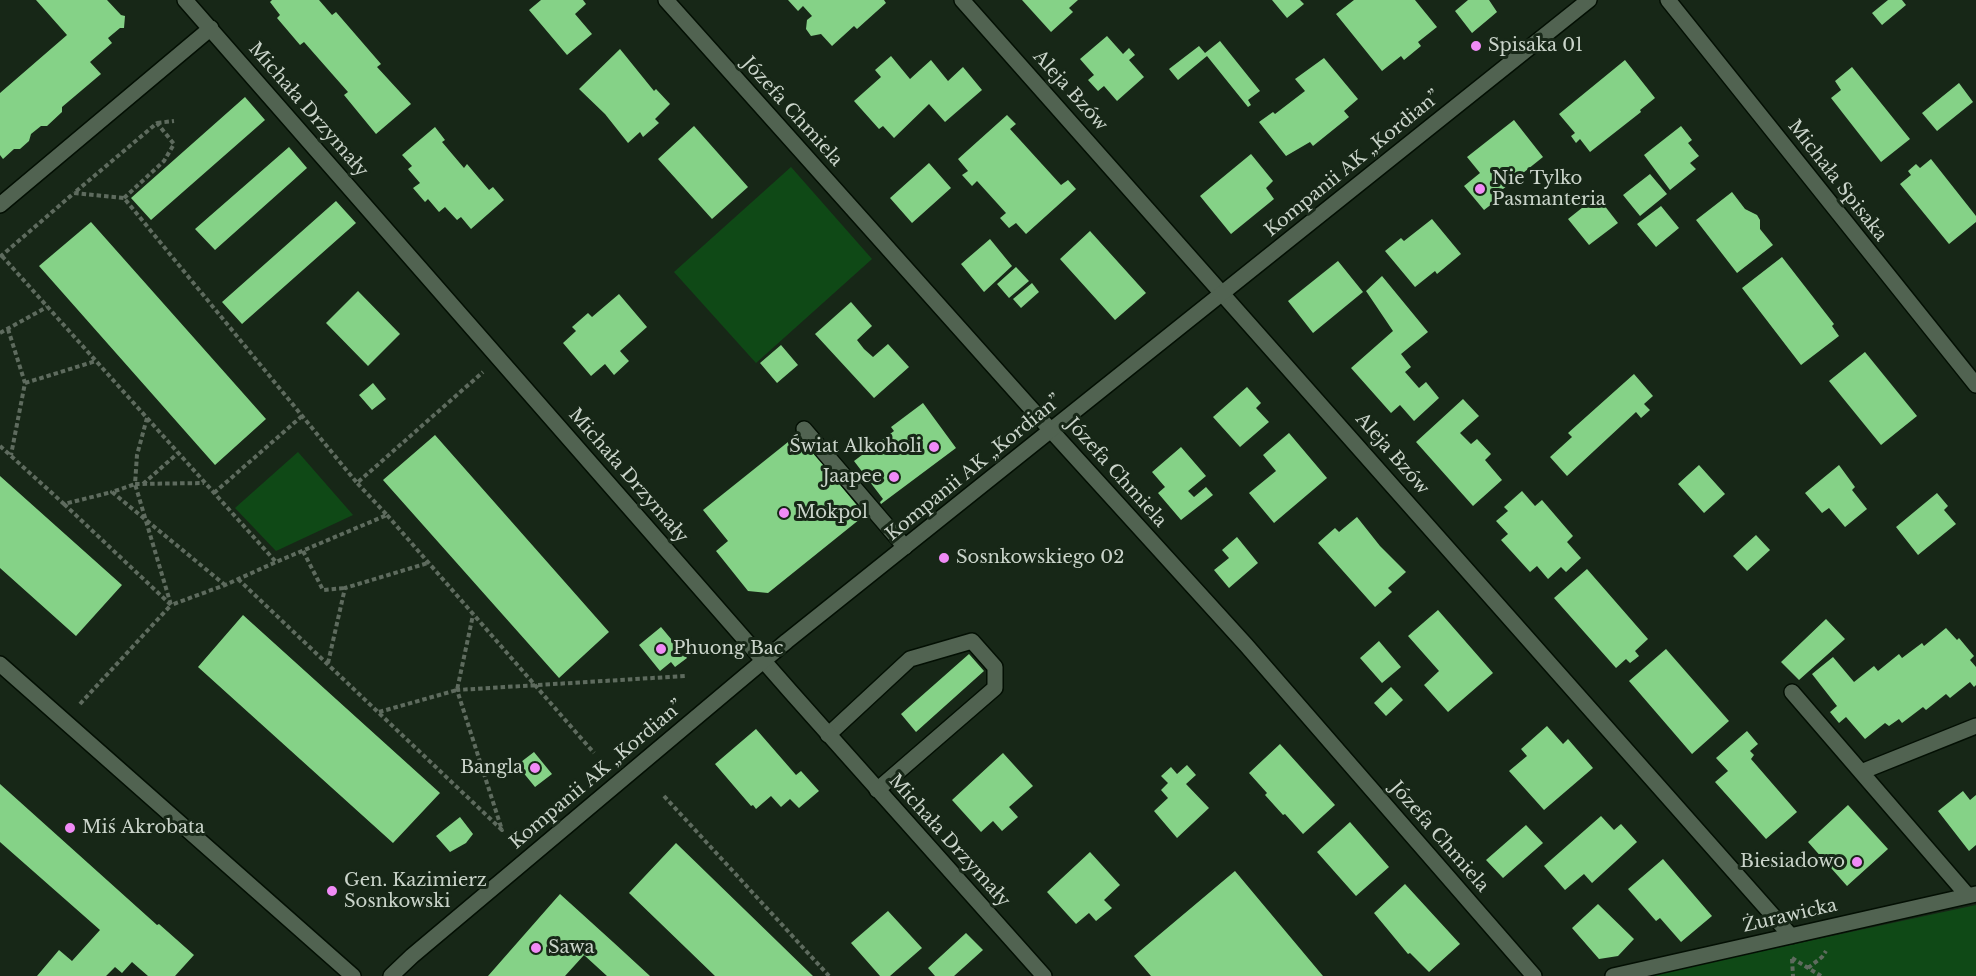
<!DOCTYPE html>
<meta charset="utf-8">
<style>
body{margin:0}
canvas{display:block;background:#172717}
</style>
<canvas width="1976" height="976"></canvas>
<script>
const context = document.querySelector('canvas').getContext('2d');
context.lineJoin = 'round';
function fillPath(path, color) { context.fillStyle = color; context.fill(path, 'evenodd'); }
function strokePath(path, color, width, dash) { context.strokeStyle = color; context.lineWidth = width; context.lineCap = dash ? 'butt' : 'round'; context.setLineDash(dash || []); context.stroke(path); }
function drawText(font, color, halo, rows, align = 'center') {
  context.font = font + ' "Libre Baskerville",serif'; context.lineWidth = 6; context.setLineDash([]); context.textBaseline = 'middle'; context.strokeStyle = halo; context.fillStyle = color; for (const [text, x, y, turn = 0] of rows) {
    context.save(); context.translate(x, y); context.rotate((+turn || 0) * Math.PI / 180); context.textAlign = isNaN(turn) ? turn : align; if (halo) context.strokeText(text, 0, 0); context.fillText(text, 0, 0); context.restore();
  }
}
fillPath(new Path2D(`
 M791 167 872 259 756 363 674 272Z
 M298 452 353 515 276 551 235 508Z
 M1976 905V976H1646Z`), '#0f4916');
fillPath(new Path2D(`
 M36 0H107L121 15 125 16 124 28H120L108 38 112 43 90 62 101 74 62 107V112L47 126H41L31 134 29 141 20 149H14L3 159 0 155V93L67 35Z
 M272 0H319L332 15 336 12 381 64 377 67 411 104 376 134 344 95 348 92 304 42 300 45 277 18 280 15 270 2Z
 M541 0H583L586 4 575 14 592 34 567 55 529 10Z
 M788 0H884L886 3 857 29 854 26 832 46 821 34 811 36 806 29 807 20 812 16 803 6 798 11Z
 M1022 0H1078L1069 8 1073 12 1051 32Z
 M1272 0H1300L1304 4 1287 18Z
 M1354 0H1415L1437 27 1418 42 1421 46 1404 60 1401 56 1382 71 1336 14Z
 M1468 0H1489L1497 12 1472 33 1455 11Z
 M1888 0H1902L1906 5 1882 25 1872 13Z
 M1107 36 1123 54 1129 48 1135 55 1129 60 1144 77 1117 101 1104 86 1098 91 1088 80 1094 75 1080 59Z
 M1220 41 1260 91 1248 100 1251 105 1248 107 1207 56 1178 80 1169 69 1199 46 1205 53Z
 M620 49 654 91 656 89 670 104 655 119 659 123 643 137 640 132 628 143 605 114 579 89Z
 M891 56 910 79 931 60 948 81 963 67 982 90 945 122 929 104 894 138 883 126 879 129 854 101 881 77 875 70Z
 M1324 58 1358 99 1344 111 1349 117 1313 146 1310 142 1286 156 1259 122 1273 112 1275 114 1305 91 1295 79Z
 M1625 60 1655 98 1640 110 1641 112 1590 152 1580 139 1576 143 1571 136 1575 133 1559 114Z
 M1852 67 1910 139 1881 162 1831 98 1841 90 1835 81Z
 M1959 83 1973 102 1937 131 1922 113Z
 M245 97 265 120 151 220 131 198Z
 M1007 115 1016 124 1010 129 1061 185 1068 180 1076 189 1026 234 1016 223 1009 228 1000 218 1006 213 977 181 972 186 962 175 968 171 958 159Z
 M1514 120 1543 157 1498 193 1501 197 1484 210 1464 186 1480 173 1467 157Z
 M694 126 748 187 712 219 658 159Z
 M1681 126 1692 140 1688 143 1699 156 1690 163 1696 169 1670 190 1644 155Z
 M435 127 445 140 442 142 464 168 467 164 489 190 493 187 504 200 471 229 461 217 457 220 445 207 439 212 428 199 425 202 413 188 420 183 408 169 412 166 402 155Z
 M289 147 307 168 215 250 195 229Z
 M1251 154 1273 181 1266 188 1274 199 1231 234 1200 196Z
 M1931 159 1976 216V222L1949 244 1900 184 1911 175 1908 171 1916 164 1920 168Z
 M929 163 951 188 912 223 890 198Z
 M1650 174 1667 194 1640 216 1623 195Z
 M1732 192 1745 209 1757 215 1760 220V229L1773 245 1737 273 1696 220Z
 M1597 196 1618 223 1589 245 1568 219Z
 M336 201 356 223 242 324 222 302Z
 M1661 206 1679 228 1656 247 1637 224Z
 M1432 219 1461 254 1437 274 1435 271 1415 287 1385 251 1401 238 1404 241Z
 M91 222 266 419 215 465 39 266Z
 M1090 231 1146 293 1115 320 1060 259Z
 M990 239 1012 266 984 292 961 264Z
 M1782 257 1834 324 1832 326 1839 336 1801 365 1742 288Z
 M1338 261 1363 292 1313 333 1288 301Z
 M1016 267 1029 281 1009 298 997 284Z
 M1382 276 1428 332 1401 354 1411 367 1405 372 1419 388 1426 382 1439 398 1414 421 1400 405 1391 413 1351 368 1393 331 1366 291Z
 M1032 283 1039 292 1021 308 1013 299Z
 M358 291 400 334 368 366 326 323Z
 M619 294 647 327 620 351 629 361 614 375 605 364 591 376 563 343 576 331 572 327 588 313 592 317Z
 M851 302 872 326 857 340 864 349 873 357 888 344 909 367 874 398 815 334Z
 M781 345 798 365 777 383 760 363Z
 M1865 352 1917 416 1881 445 1829 381Z
 M1634 374 1653 396 1644 404 1650 410 1641 418 1636 412 1567 476 1550 457 1572 437 1568 433Z
 M373 383 386 399 372 410 359 395Z
 M1247 387 1261 403 1256 408 1269 422 1240 447 1213 417Z
 M1463 399 1479 416 1460 433 1471 444 1477 439 1491 454 1485 460 1502 480 1473 506 1416 442Z
 M923 403 956 448 881 504 880 502 883 499 854 461 894 431 891 427Z
 M1289 433 1327 478 1274 523 1249 493 1276 471 1263 455Z
 M798 434 865 515 768 593 748 591 716 551 728 541 703 510Z
 M435 435 609 632 559 678 383 480Z
 M1181 447 1206 476 1188 491 1194 497 1206 487 1213 495 1181 520 1158 493 1165 487 1152 472Z
 M1699 465 1725 494 1704 513 1678 484Z
 M1839 465 1855 487 1852 490 1867 509 1845 527 1829 508 1822 513 1805 493Z
 M0 476 122 585 76 636 0 568Z
 M1522 491 1535 506 1542 500 1573 536 1567 542 1581 558 1566 572 1561 567 1548 579 1537 566 1530 572 1501 540 1508 534 1496 521 1508 511 1504 507Z
 M1937 493 1948 506 1944 510 1956 524 1918 555 1896 527Z
 M1357 517 1380 546 1406 572 1388 588 1392 592 1375 607 1318 543 1335 528 1339 532Z
 M1756 535 1770 550 1747 571 1733 556Z
 M1237 537 1258 563 1229 588 1214 570 1229 558 1222 550Z
 M1587 569 1648 639 1635 651 1639 656 1630 663 1626 659 1616 668 1554 598Z
 M1438 610 1493 673 1448 712 1424 685 1439 671 1408 636Z
 M243 615 440 793 393 843 198 667Z
 M1826 619 1845 639 1799 680 1781 662Z
 M661 627 687 658 675 667 671 662 660 671 639 645Z
 M1946 628 1957 640 1959 638 1974 656 1970 660 1976 667V685L1974 687 1970 682 1950 698 1946 694 1926 710 1923 707 1902 723 1899 719 1889 726 1885 723 1865 739 1846 717 1839 723 1830 712 1837 706 1812 674 1833 657 1854 682 1874 666 1878 671 1899 654 1902 658 1922 643 1924 646Z
 M1379 641 1401 667 1382 683 1360 658Z
 M1666 649 1729 721 1692 754 1629 681Z
 M969 654 984 671 916 732 901 714Z
 M1391 687 1403 700 1386 716 1374 703Z
 M1547 726 1563 744 1568 739 1593 768 1544 810 1509 771 1527 756 1521 749Z
 M756 729 796 775 801 771 819 791 799 808 790 799 781 807 771 796 756 809 753 805 751 806 715 764Z
 M1747 731 1758 744 1750 751 1754 755 1751 759 1797 812 1766 839 1715 782 1728 771 1716 758Z
 M1280 744 1335 805 1303 834 1285 814 1283 815 1265 795 1267 793 1249 773Z
 M534 752 552 774 535 787 517 765Z
 M1003 753 1033 786 1009 807 1018 817 1002 831 993 821 981 832 952 800Z
 M1187 765 1196 775 1186 784 1209 808 1177 838 1154 811 1168 798 1161 790 1168 783 1161 776 1171 767 1177 774Z
 M0 784 157 925 159 924 194 955 175 976H148L132 962 122 973 115 967 106 976H37L59 950 72 961 100 930 0 842Z
 M1963 791 1970 800 1976 795V845L1969 851 1938 811Z
 M1848 805 1888 849 1847 886 1808 842Z
 M1601 816 1614 830 1621 824 1637 842 1592 883 1584 874 1565 890 1544 866Z
 M460 817 473 834 466 843 450 852 436 836Z
 M1350 822 1389 867 1356 896 1317 852Z
 M1526 825 1543 843 1503 878 1486 860Z
 M676 843 813 976H715L629 893Z
 M1090 852 1120 885 1104 900 1112 908 1096 921 1089 913 1076 924 1047 892Z
 M1663 859 1712 916 1681 942 1660 918 1656 921 1628 889Z
 M1235 871 1297 945 1323 976H1151L1139 962 1134 956Z
 M1405 884 1460 944 1429 972 1410 953 1408 954 1374 913Z
 M560 894 613 942 650 976H607L584 955 565 976H488Z
 M1598 904 1634 939 1618 956 1599 959 1572 928Z
 M888 911 922 948 890 976H880L851 943Z
 M966 933 983 950 954 976H935L928 968Z`), '#85d287');
const lane = new Path2D(`
 M804 429 905 547
 M828 735 910 659 972 641 995 667V688L877 790`);
const street = new Path2D(`
 M185 0 790 691 1044 976
 M666 0 1027 404 1246 645 1534 976
 M962 0 1791 936
 M0 205 211 28
 M0 664 353 976
 M1792 692 1968 896
 M1861 772 1976 726
 M1613 976 1976 894`);
const secondary = new Path2D(`
 M1668 0 1976 385
 M391 976 412 956 787 641 1589 0`);
strokePath(lane, '#030f03', 18);
strokePath(street, '#030f03', 18);
strokePath(secondary, '#030f03', 18);
strokePath(new Path2D(`
 M157 123 174 121
 M124 198 164 161 174 144 157 123 74 193 124 198 357 483 483 372
 M2 256 276 562 387 515 357 483
 M0 257 74 193
 M8 329 25 383 11 455
 M0 333 47 307
 M25 383 96 361
 M147 418 137 455 135 484 204 483
 M0 446 64 504 112 492
 M143 484 178 453
 M214 493 302 416
 M64 504 171 605 225 585 276 562
 M387 515 594 753
 M303 551 323 590 345 588
 M238 579 502 830 457 690 685 676
 M328 663 345 588 428 563
 M80 704 171 605 135 484 112 492 225 585
 M379 712 457 690 473 615
 M664 796 829 976
 M1792 958 1821 976
 M1792 959 1793 976
 M1808 968 1822 957 1826 951`), '#5e6b5e', 4, [4.5, 3]);
strokePath(lane, '#516351', 15);
strokePath(street, '#516351', 15);
strokePath(secondary, '#516351', 15);
for (const [x, y, r, color] of [
 [1476,46,6,"#f08bf6"],
 [1480,189,6,"#f08bf6"],
 [934,447,6,"#f08bf6"],
 [894,477,6,"#f08bf6"],
 [784,513,6,"#f08bf6"],
 [944,558,6,"#f08bf6"],
 [661,649,6,"#f08bf6"],
 [535,768,6,"#f08bf6"],
 [70,828,6,"#f08bf6"],
 [1857,862,6,"#f08bf6"],
 [332,891,6,"#f08bf6"],
 [536,948,6,"#f08bf6"]
]) { const dot = new Path2D(); dot.arc(x, y, r, 0, 2 * Math.PI); context.fillStyle = color; context.fill(dot); strokePath(dot, '#172717', 2); }
drawText('18px', '#cad4ca', '#172717', [
 ["Spisaka 01",1488,46],
 ["Nie Tylko",1492,179],
 ["Pasmanteria",1492,200],
 ["Świat Alkoholi",922,447,"right"],
 ["Jaapee",882,477,"right"],
 ["Mokpol",796,513],
 ["Sosnkowskiego 02",956,558],
 ["Phuong Bac",673,649],
 ["Bangla",523,768,"right"],
 ["Miś Akrobata",82,828],
 ["Biesiadowo",1845,862,"right"],
 ["Gen. Kazimierz",344,881],
 ["Sosnkowski",344,902],
 ["Sawa",548,948]
], 'left');
drawText('18px', '#cad4ca', '#172717', [
 ["Aleja Bzów",1070,91,48],
 ["Michała Drzymały",308,110,49],
 ["Józefa Chmiela",792,112,48],
 ["Kompanii AK „Kordian”",1353,164,-39],
 ["Michała Spisaka",1837,181,52],
 ["Aleja Bzów",1392,454,49],
 ["Kompanii AK „Kordian”",974,468,-39],
 ["Józefa Chmiela",1116,473,48],
 ["Michała Drzymały",628,476,49],
 ["Kompanii AK „Kordian”",597,775,-40],
 ["Józefa Chmiela",1439,837,49],
 ["Michała Drzymały",949,841,48],
 ["Żurawicka",1790,916,-13]
]);
</script>
